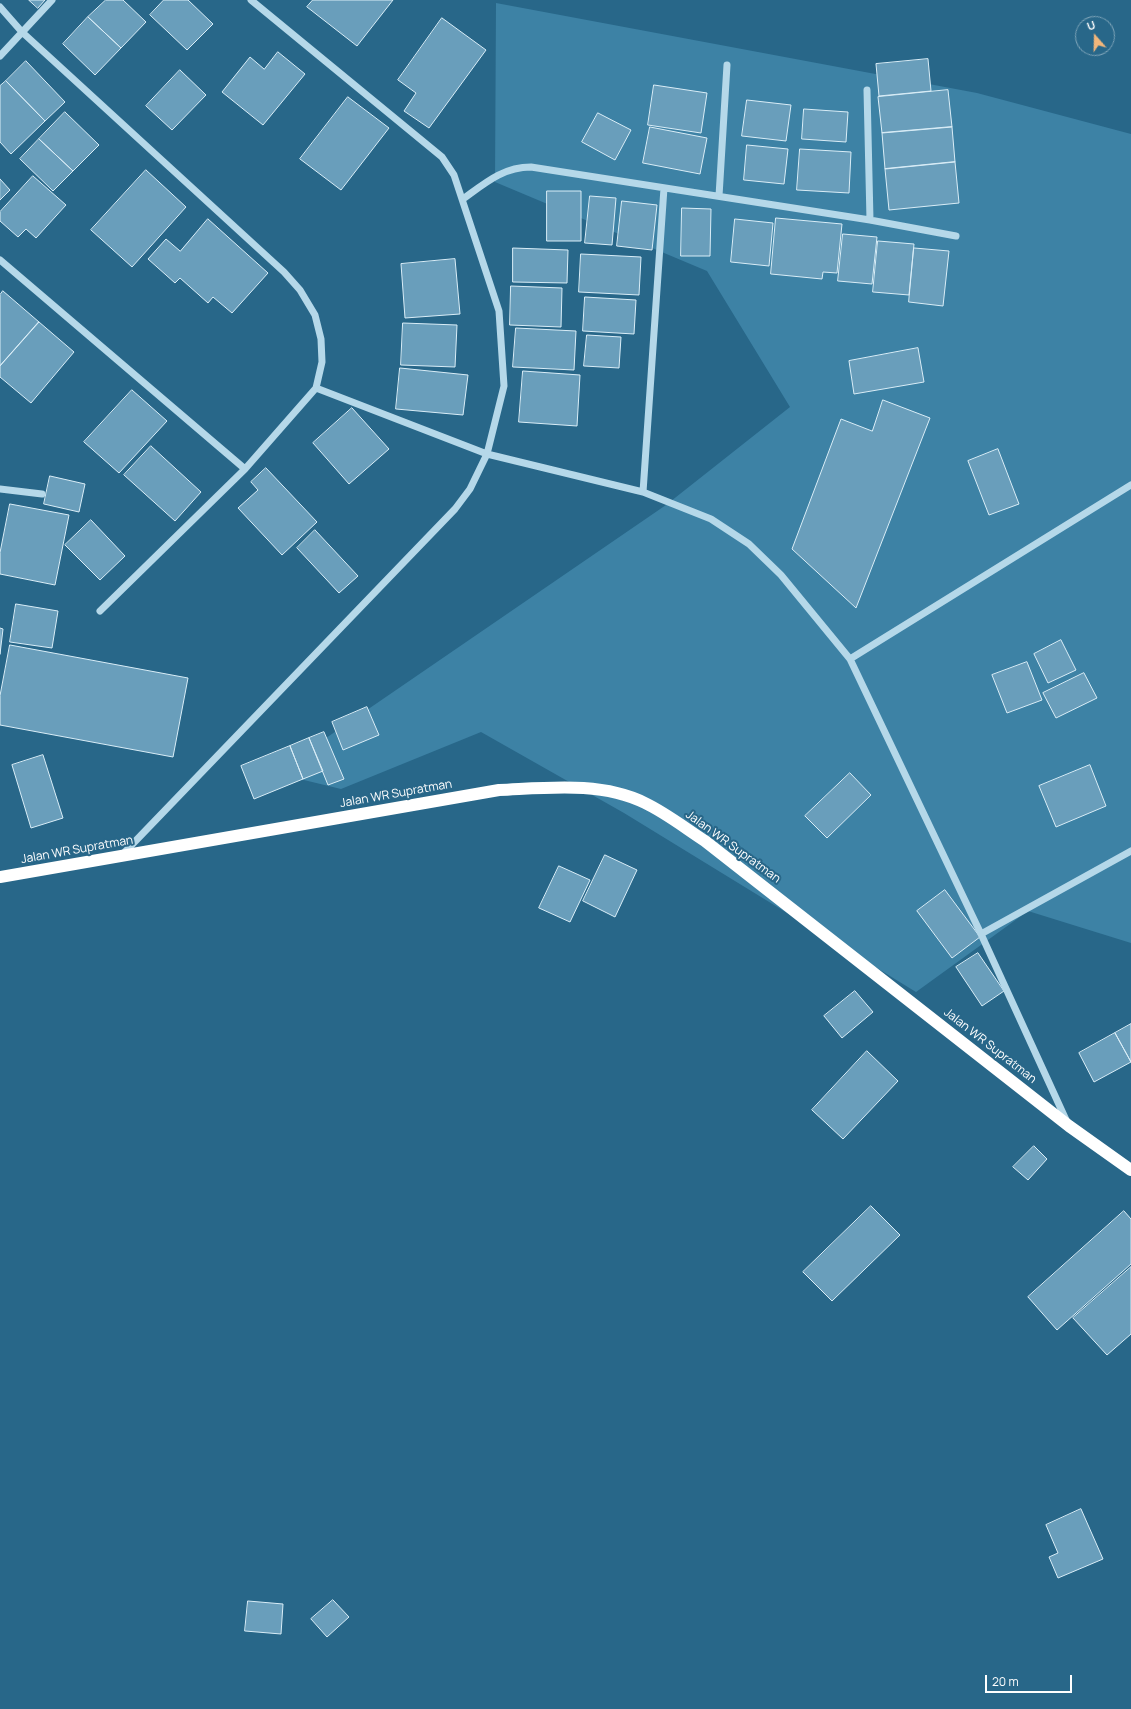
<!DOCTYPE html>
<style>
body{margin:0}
#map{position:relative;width:1131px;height:1709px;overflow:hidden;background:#286789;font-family:Manrope,sans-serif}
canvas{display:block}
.north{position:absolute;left:1075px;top:16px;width:40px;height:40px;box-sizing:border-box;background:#286789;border:1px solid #7ea4b8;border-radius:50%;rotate:340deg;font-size:11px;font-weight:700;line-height:16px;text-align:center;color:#fff}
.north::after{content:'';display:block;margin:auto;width:14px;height:18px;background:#f1b67b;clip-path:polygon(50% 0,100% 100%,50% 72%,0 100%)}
.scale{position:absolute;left:985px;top:1675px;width:87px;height:18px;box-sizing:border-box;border:2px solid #fff;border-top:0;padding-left:5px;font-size:12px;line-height:14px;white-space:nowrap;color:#fff;-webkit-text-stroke:3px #286789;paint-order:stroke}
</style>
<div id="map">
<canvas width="1131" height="1709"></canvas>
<div class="north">U</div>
<div class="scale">20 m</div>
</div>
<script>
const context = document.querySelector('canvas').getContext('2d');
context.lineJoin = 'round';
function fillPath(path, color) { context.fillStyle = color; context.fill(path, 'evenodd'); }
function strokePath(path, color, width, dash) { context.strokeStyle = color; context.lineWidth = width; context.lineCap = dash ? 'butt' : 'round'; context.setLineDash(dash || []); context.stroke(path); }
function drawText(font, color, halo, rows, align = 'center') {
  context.font = font + ' Manrope,sans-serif'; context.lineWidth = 4; context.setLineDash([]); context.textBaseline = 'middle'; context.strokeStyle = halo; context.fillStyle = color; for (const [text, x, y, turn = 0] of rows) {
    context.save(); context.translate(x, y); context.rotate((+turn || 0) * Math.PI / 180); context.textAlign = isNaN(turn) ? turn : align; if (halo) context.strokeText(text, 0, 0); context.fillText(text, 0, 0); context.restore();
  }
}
fillPath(new Path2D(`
 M496 3 977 93 1131 134V943L1028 911 916 992 624 813 481 732 341 789 275 773 666 505 790 407 707 271 495 182Z`), '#3d82a5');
const building = new Path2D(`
 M29 0H45L38 8Z
 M106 0H123L146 22 121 48 88 17Z
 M164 0H188L213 24 187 50 150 15Z
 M313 0H393L357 46 307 7Z
 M88 17 121 48 95 75 63 44Z
 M442 18 486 50 429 128 404 111 416 93 398 80Z
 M278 52 305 74 263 125 222 92 250 57 264 69Z
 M928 59 931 91 879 96 876 64Z
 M26 61 65 102 45 121 6 81Z
 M180 70 206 95 172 130 146 106Z
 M6 81 45 121 11 154 0 142V86Z
 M654 85 707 93 701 133 648 125Z
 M948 90 952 127 882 133 878 97Z
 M348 97 389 128 341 190 300 159Z
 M747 100 791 105 786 141 742 136Z
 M804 109 848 112 846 142 802 139Z
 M65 112 99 145 73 171 39 139Z
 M598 113 631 130 615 160 582 142Z
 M650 127 707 138 700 174 643 163Z
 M952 127 955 162 885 169 882 133Z
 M39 139 73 171 53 191 20 159Z
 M747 145 788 149 784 184 744 180Z
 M800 149 851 152 849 193 797 190Z
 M955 162 959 203 889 210 885 169Z
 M146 170 186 207 132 267 91 230Z
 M33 176 66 205 36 238 26 229 18 237 0 221V212Z
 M0 179 10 190 0 200Z
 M547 191H581V241H547Z
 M590 196 616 198 612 245 585 243Z
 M622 201 657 205 652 250 617 246Z
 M682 208 711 209 710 256H681Z
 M776 218 842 224 837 273 823 272 822 279 771 274Z
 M208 219 268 273 232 313 213 297 208 303 180 278 175 283 148 259 166 239 180 251Z
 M735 219 773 223 769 266 731 262Z
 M843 234 877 237 872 284 838 281Z
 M878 241 914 244 909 295 873 292Z
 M513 248 568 250 567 283 513 282Z
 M914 248 949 251 943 306 909 302Z
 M581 254 641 257 639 295 579 292Z
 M455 259 460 314 405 318 401 264Z
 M511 286 562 288 561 327 510 325Z
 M3 291 39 322 0 366V295Z
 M585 297 636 300 634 334 583 331Z
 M39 322 74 352 31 403 0 377V366Z
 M403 323 457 325 455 367 401 365Z
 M516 328 576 331 574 370 513 367Z
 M587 335 621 337 619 368 584 366Z
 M918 348 924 382 854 394 849 361Z
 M400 368 468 375 463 415 396 409Z
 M523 371 580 375 577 426 519 422Z
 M132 390 167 421 119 473 84 442Z
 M883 400 930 418 856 608 792 549 841 419 872 431Z
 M352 408 389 449 349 484 313 443Z
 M151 446 201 492 175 521 124 475Z
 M998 449 1019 504 989 515 968 461Z
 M266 468 317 522 282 555 238 508 258 490 251 482Z
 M50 476 85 484 79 512 44 504Z
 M10 504 69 515 55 585 0 574V553Z
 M91 520 125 556 100 580 65 545Z
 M315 530 358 576 339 593 297 548Z
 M16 604 58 611 52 648 10 642Z
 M0 628 3 629 0 654Z
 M1061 640 1076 670 1048 683 1034 654Z
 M10 645 188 678 173 757 0 725V696Z
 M1027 662 1042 700 1007 713 992 675Z
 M1084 673 1097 698 1056 718 1043 693Z
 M367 707 379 735 343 750 332 722Z
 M324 732 344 779 328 785 309 738Z
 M309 738 323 771 303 779 290 746Z
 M290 746 303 779 254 799 241 766Z
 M43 755 63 818 31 828 12 765Z
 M1090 765 1106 806 1056 827 1039 786Z
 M850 773 871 795 827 838 805 816Z
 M605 855 637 870 615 917 583 901Z
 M559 866 590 880 570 922 539 908Z
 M945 890 980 937 952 958 917 911Z
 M978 953 1004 991 982 1006 956 967Z
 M855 991 873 1012 842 1038 824 1016Z
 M1131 1024V1062L1115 1033Z
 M1115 1033 1131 1062 1094 1082 1079 1053Z
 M867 1051 898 1081 843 1139 812 1110Z
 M1034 1146 1047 1159 1028 1180 1013 1167Z
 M871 1206 900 1235 832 1301 803 1272Z
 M1124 1211 1131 1219V1264L1057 1330 1028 1297Z
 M1131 1267V1334L1107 1355 1073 1318Z
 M1081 1509 1103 1559 1058 1578 1049 1557 1058 1553 1046 1525Z
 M333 1600 349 1617 327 1637 311 1619Z
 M248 1601 283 1604 281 1634 245 1631Z`);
fillPath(building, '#699ebb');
strokePath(building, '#d9edf7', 1);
strokePath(new Path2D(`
 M0 7 22 32 284 272 300 290 315 315 321 339 322 362 316 388 245 469 100 611
 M0 56 52 0
 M867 90 870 220
 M719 196 727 65
 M463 199C485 183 503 167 531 167L870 220 956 236
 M0 260 245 469
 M316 388 487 454 643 492 711 519 749 544 781 575 850 659 981 934 1067 1122
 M0 489 42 494
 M643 492 664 188
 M850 659 1131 485
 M122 855 455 509 470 489 487 454 504 386 499 311 454 175 442 157 251 0
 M981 934 1131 851`), '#b5d8e9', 7);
strokePath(new Path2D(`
 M0 877 499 790C546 788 601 781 645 803 666 813 685 828 705 841L1069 1126 1131 1170`), '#fff', 12);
drawText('12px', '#fff', '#286789', [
 ["Jalan WR Supratman",396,794,-10],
 ["Jalan WR Supratman",733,847,36],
 ["Jalan WR Supratman",77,850,-10],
 ["Jalan WR Supratman",990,1046,38]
]);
</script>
